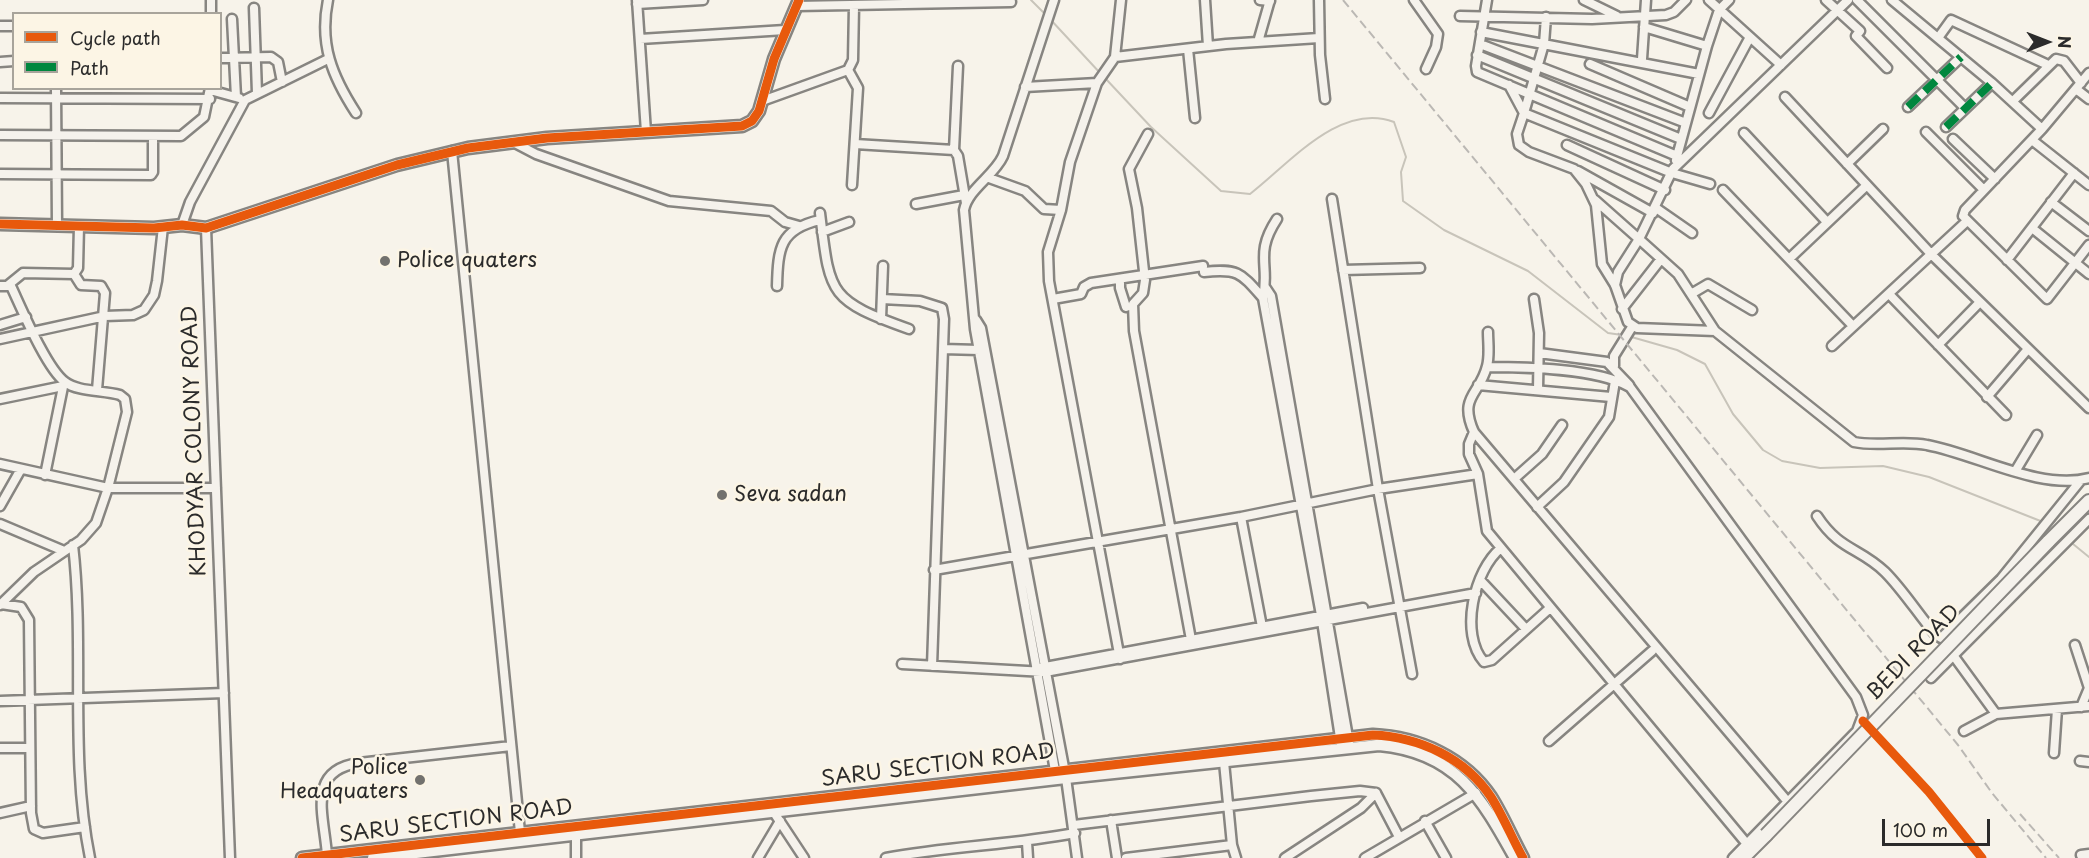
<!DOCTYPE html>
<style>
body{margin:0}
#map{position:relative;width:2089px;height:858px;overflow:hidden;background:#f7f3ea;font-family:"Playpen Sans",sans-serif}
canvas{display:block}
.legend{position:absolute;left:12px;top:12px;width:210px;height:78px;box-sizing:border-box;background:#fcf5e5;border:2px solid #a8a49b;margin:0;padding:8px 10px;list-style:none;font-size:18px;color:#2b2b2b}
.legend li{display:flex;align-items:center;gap:12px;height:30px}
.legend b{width:30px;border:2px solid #a8a49b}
.north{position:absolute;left:2017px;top:12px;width:60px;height:60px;-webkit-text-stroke:4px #fcf5e5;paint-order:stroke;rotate:90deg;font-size:16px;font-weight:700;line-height:24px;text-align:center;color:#2b2b2b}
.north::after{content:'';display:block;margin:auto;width:21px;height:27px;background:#2b2b2b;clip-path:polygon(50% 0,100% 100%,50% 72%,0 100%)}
.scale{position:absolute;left:1882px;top:819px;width:108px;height:27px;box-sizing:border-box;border:3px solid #2b2b2b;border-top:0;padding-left:8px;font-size:18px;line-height:21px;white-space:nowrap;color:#2b2b2b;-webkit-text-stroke:4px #fcf5e5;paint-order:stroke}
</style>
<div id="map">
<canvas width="2089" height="858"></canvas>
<ul class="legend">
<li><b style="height:8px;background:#e8590c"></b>Cycle path</li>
<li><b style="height:8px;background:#00873e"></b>Path</li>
</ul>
<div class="north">N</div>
<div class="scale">100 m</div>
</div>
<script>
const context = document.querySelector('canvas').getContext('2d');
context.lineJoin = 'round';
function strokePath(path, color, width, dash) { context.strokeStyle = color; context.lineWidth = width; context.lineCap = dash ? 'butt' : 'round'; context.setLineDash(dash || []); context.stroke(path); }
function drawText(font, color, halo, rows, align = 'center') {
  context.font = font + ' "Playpen Sans",sans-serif'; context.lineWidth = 5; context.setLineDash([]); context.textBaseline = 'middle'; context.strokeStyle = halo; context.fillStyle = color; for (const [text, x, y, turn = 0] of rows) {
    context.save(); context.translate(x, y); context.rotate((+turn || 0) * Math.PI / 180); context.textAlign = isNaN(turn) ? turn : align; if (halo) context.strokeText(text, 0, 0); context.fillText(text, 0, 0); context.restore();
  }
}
strokePath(new Path2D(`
 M1031 0 1046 15
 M1050 19 1101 74
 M1105 78 1151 127 1221 191 1250 194C1288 165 1340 101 1394 122L1406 157 1401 172 1403 201 1444 230 1528 271 1608 333 1622 335
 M1628 336 1677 350 1705 364 1733 414 1763 450 1782 461 1820 468 1883 466 1929 477 2043 522
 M2062 535 2089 557`), '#c8c4ba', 2);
const minor = new Path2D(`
 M211 0V14
 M328 0C319 44 332 76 356 113
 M637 0 646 132
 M1054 0 1003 156C994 176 968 189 964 210L975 329 1056 776
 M1205 0 1208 46
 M1260 0 1270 1
 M1319 0 1320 55 1325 99
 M1414 0 1438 34 1436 47 1426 69
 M1487 0 1476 66 1477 72 1677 156
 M1584 0 1617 16
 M1709 0 1781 65
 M1826 0 1860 31 1856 36 1887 68
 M1848 0 1673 169 1639 239 1678 274 1715 331 1854 442C1877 447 1903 440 1927 445 1976 454 2040 491 2089 478
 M1857 0 1965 108
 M1892 0 1992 83 2042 129
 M637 4 703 0
 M797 6 1011 2
 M254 8 257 93
 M1460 16 1592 19 1666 15 1674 12 1686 0
 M1546 17 1544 44 1524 113 1672 173 1710 184
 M232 19 236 97
 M0 26H14
 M1644 27 1707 46
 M1481 32 1699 74
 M1938 38 1951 20 2048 65
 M640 39 785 30
 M1258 42 1270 0
 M1480 44 1686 123
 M1188 49 1195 118
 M1477 55 1681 139
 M1115 57 1226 44 1319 38
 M220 58 271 57 278 62 282 82
 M1642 59 1646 0
 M0 62 14 61
 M1590 64 1690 107
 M848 70 858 88 852 185
 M2089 73 2042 129 1965 210 1963 216 2047 299 2089 245
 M1509 85 1524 113 1517 134 1519 145 1529 152 1574 169 1586 184 1596 205 1602 264 1615 285 1628 322 1637 328 1715 331
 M1025 87 1097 83
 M56 88 57 225
 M2076 89 2089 99
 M210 90 239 98
 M1785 97 1932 255 2089 408
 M0 98 210 99
 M762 101 848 70 853 60 854 6
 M2013 101 2056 59 2064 61 2081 83
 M1908 107 1961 57
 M1709 113 1750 37
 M1946 127 1992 83
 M1926 132 1984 190
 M1744 133 1827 222
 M1148 134 1129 169 1137 208 1145 280 1143 293 1133 304 1134 331 1192 645
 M0 135 181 136 204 117 210 88
 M1953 139 1995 179
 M2032 140 2089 185
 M513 142 536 154 669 201 771 211 785 222 799 226
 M855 144 954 150 958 156 966 203
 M1567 145 1665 190
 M954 150 958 66
 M452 151 520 832
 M1676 160 1707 46 1719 10 1729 0
 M1847 164 1883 129
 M1578 171 1653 213
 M0 174 151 175 153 172V136
 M989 178 1025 191 1044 209 1061 210
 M1723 190 1853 326
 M1332 199 1378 489 1412 674
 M1595 200 1639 239 1618 272 1615 285
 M2051 202 2089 231
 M916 204 964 195
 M1656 208 1692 233
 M820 213C830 295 828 300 909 329
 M1277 219C1254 254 1270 264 1263 298L1321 615 1341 744
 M182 225 190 202 245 100 328 59
 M206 228 230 858
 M2032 228 2089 274
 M822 232 849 222
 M1789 259 1867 185
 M2007 260 2074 173
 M1343 270 1420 268
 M1204 272C1238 268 1241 273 1263 298
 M74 274 81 285 101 286 105 293 97 390
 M1120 279V288L1126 307
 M0 286H7L23 273 74 274 78 268 79 226
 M777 286C778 248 780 229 820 220
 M1265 287 1271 296 1349 743
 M1691 294 1708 284 1752 310
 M1889 294 2006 415
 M882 299 920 301 942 308 944 319 943 349
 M1053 299 1081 294 1084 287 1091 283 1203 266
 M1534 299 1539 333 1538 390
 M1622 309 1661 259
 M881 319 883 266
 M976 320 981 328 1066 778 1077 858
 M0 325 26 317
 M1488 332C1488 343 1490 355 1487 366 1480 395 1458 396 1474 432L1788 802
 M0 339 105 316 133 315 144 310 154 295 157 281 163 227
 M1938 345 1980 302
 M1832 346 1967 221
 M1539 353 1607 362 1629 385
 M1614 366V356L1632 327
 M1487 367C1526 367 1596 368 1630 387L1856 697 1863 715 1857 731 1733 858
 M1478 385 1611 397
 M1987 397 2028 349
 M0 399 63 386
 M1474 432 1469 444V454L1478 474 1487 531 1747 844
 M0 464 108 488H216
 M2016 470 2037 435
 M45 475 64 382
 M1514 479 1542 454 1562 425
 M0 506 21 469
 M1537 507 1564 482 1609 417 1615 381
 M1817 516C1840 551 1859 547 1885 572 1903 590 1918 614 1935 634L1941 638 2001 579 2081 480
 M1241 517 1263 632
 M0 524 64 551
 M73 545C85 649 69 755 90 858
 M1501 548C1474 570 1459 634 1484 662L1492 660 1550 608
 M934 570 1241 517 1378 489 1478 474
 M1481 581 1526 629
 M1 604 21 607 29 620 31 813 34 829 43 833 85 827
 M0 605 34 572 81 540 96 523 108 488 127 412 125 399 120 395C103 390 78 392 65 382 46 368 21 307 10 284
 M2075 645 2089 688 2081 707
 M1953 655 1996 714
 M1120 659 1049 281 1048 252 1061 210 1070 162 1097 83 1115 57 1121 0
 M902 664 1045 672 1476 593
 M932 666 943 349 979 350
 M1040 668 1363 608
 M1931 678 2089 519
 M0 701 224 693
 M1964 731 1996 714 2089 706
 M1549 741 1652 651
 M0 748H30
 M2054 753 2057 709
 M2080 761 2089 762
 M1224 762 1232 845 1236 858
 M1376 793 1399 837
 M771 808 804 858
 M0 813 31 806
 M1111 820 1117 858
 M1425 821 1446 858
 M1074 825 1311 796 1360 791 1376 793
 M1027 842 1028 858
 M327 855C324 815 306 770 359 763L511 746
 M2081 855 2089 854
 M576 858V829
 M758 858 780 821
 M886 858C949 846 1012 845 1075 833
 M1126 858 1232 845
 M1285 858 1361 808 1376 793
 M1365 858 1476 793`);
const tertiary = new Path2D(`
 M0 224 154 228 182 225 206 228 397 165 468 148 547 138 742 126 752 121 759 111 774 59 799 0
 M302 858 1373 735C1419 737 1465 758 1491 797 1503 816 1512 838 1523 858
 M373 858 1057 779 1379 745C1456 752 1481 797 1515 858`);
const secondary = new Path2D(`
 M2048 542 2089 501
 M1743 858 1766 835`);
strokePath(minor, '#878581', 13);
strokePath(tertiary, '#878581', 15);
strokePath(secondary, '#878581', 16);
strokePath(minor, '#f5f2ec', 8);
strokePath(tertiary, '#f5f2ec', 10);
strokePath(secondary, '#f5f2ec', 12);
strokePath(new Path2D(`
 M1343 0 1958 745 1992 793 2046 858
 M2020 814 2059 858`), '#bbb8b4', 2, [9, 4.5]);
const secondaryBridge = new Path2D(`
 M1766 835 2048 542`);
strokePath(secondaryBridge, '#878581', 16, []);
strokePath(secondaryBridge, '#f5f2ec', 12);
strokePath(new Path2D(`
 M1908 107 1961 57
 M1946 127 1992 83`), '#00873e', 8, [15, 8]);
strokePath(new Path2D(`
 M0 224 154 228 182 225 206 228 397 165 468 148 547 138 742 126 752 121 759 111 774 59 799 0
 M1863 721 1929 792 1982 858
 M302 858 1373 735C1419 737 1465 758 1491 797 1503 816 1512 838 1523 858`), '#e8590c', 9);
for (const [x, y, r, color] of [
 [385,261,6,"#72716e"],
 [722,495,6,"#72716e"],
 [420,780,6,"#72716e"]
]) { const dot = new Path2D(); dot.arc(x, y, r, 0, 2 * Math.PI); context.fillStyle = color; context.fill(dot); strokePath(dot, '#fcf5e5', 2); }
drawText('21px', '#2b2b2b', '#fcf5e5', [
 ["Police quaters",397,261],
 ["Seva sadan",734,495],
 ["Police",408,768,"right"],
 ["Headquaters",408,792,"right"]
], 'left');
drawText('21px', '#2b2b2b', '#fcf5e5', [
 ["KHODYAR COLONY ROAD",195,441,-92],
 ["BEDI ROAD",1914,653,-46],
 ["SARU SECTION ROAD",938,766,-7],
 ["SARU SECTION ROAD",456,822,-7]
]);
</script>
